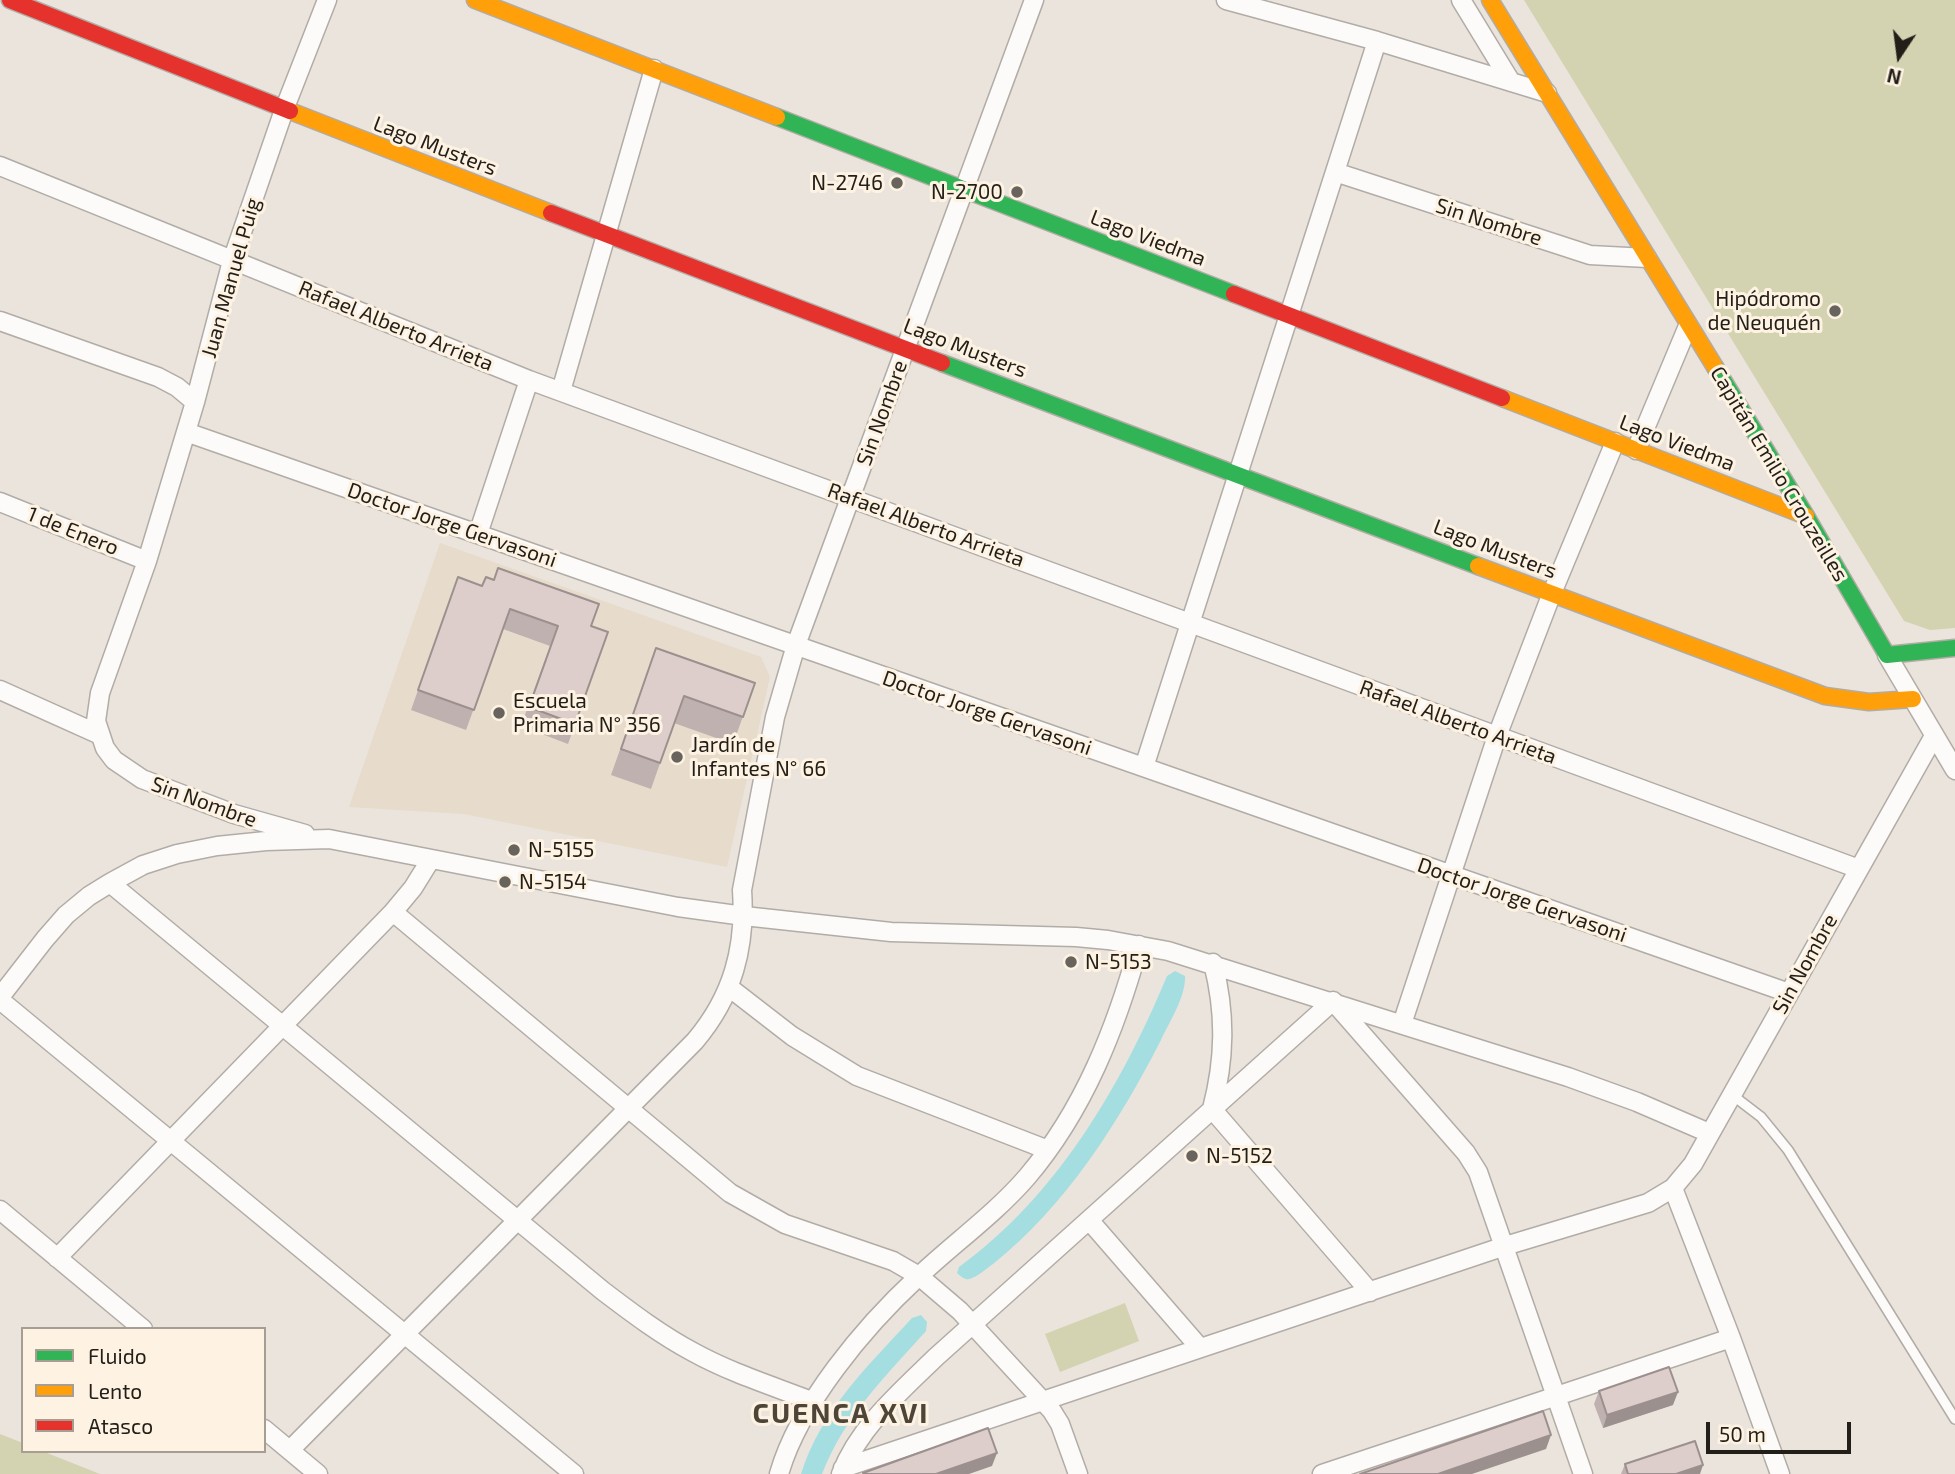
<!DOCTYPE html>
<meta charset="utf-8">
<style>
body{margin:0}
#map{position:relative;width:1955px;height:1474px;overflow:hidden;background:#ebe4dc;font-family:"Exo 2",sans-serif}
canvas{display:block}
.legend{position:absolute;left:21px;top:1327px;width:245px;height:126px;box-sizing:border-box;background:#fef3e3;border:2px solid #a69e92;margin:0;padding:9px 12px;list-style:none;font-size:21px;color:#221e18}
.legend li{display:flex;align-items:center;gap:14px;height:35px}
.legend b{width:35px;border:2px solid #a69e92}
.north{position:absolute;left:1864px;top:21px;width:70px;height:70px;-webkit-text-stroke:5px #fef3e3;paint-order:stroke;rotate:193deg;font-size:19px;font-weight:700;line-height:28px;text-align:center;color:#221e18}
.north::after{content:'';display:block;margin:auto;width:24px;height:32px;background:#221e18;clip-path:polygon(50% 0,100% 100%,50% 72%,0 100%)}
.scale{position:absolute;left:1706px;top:1422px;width:145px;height:32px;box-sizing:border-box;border:4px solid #221e18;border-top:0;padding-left:9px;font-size:21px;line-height:24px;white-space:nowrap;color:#221e18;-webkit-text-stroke:5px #fef3e3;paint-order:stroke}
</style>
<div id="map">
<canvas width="1955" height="1474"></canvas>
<ul class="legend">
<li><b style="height:9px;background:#30b455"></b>Fluido</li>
<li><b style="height:9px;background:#ff9f0a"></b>Lento</li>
<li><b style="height:9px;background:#e5322d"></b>Atasco</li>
</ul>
<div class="north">N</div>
<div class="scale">50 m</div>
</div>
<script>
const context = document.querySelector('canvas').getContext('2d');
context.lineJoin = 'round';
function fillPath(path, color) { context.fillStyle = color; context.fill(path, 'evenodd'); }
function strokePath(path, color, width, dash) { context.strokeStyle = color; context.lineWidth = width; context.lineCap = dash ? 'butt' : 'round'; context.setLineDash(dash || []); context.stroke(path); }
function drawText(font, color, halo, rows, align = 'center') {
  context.font = font + ' "Exo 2",sans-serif'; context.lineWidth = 6; context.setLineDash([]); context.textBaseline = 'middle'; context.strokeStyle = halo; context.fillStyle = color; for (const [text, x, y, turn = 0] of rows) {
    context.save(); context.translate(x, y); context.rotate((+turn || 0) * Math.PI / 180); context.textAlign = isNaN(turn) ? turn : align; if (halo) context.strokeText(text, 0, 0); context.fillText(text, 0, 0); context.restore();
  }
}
fillPath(new Path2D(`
 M440 543 761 657 770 677 727 867 464 814 349 807Z`), '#e7dbcb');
fillPath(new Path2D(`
 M1524 0H1955V628L1930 630 1904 621Z
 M1125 1303 1139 1341 1060 1372 1045 1334Z
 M0 1434 23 1443V1451H42L100 1474H0Z`), '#d3d2b1');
fillPath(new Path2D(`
 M1175 971 1185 976C1186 996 1170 1021 1161 1040 1119 1122 1066 1206 993 1264 987 1268 973 1281 966 1279 964 1279 959 1275 957 1273L959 1267C1057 1196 1121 1086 1167 976Z
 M921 1315 927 1322 926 1331C885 1377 845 1415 822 1474H801C821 1410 868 1366 912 1318Z`), '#a5dee1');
const lane = new Path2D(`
 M1731 1094 1761 1117 1788 1150 1955 1419`);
const street = new Path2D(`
 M1226 0 1377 41 1547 93
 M1461 0 1511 82
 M0 166 529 380 1859 869
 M1335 172 1590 255 1647 258
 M0 321 158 377 177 387 195 402
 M561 391 654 69
 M186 432 1789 993
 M1636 450 1688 326
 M0 502 147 561
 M478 534 529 380
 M1887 655 1955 770
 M0 690 98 734
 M1144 767 1377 41
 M305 834 234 814 142 779 114 760 105 748 96 721 100 693 147 561 195 402 232 261 284 110 327 0
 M110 883 603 1291C632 1313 661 1335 693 1352 731 1373 773 1386 814 1402
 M393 912 730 1193 785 1224 893 1261 919 1276 960 1311 1052 1411 1060 1424 1078 1474
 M730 988 792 1036 857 1076 1048 1150
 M0 997 45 939 66 915 89 896 110 883 143 865 177 854 217 846 266 841 329 839 678 907 744 916 891 932 1076 937 1108 940 1168 951 1568 1077 1637 1102 1709 1133
 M0 1000 574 1474
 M1402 1024 1497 736 1552 593 1615 442
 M1212 1109 1370 1292
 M1212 1109C1225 1059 1226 1014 1213 963
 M1673 1188 1731 1338 1780 1474
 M0 1210 143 1329
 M1089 1220 1200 1348
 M57 1258 393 912 413 888 431 859
 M264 1429 318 1474
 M290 1450 695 1041C733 996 746 947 742 890L775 717 796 645 1034 0
 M843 1468 1505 1246 1648 1203 1673 1188 1693 1164 1934 736
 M779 1474C799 1404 865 1326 918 1277 954 1243 995 1214 1027 1177 1084 1110 1116 1028 1139 945
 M841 1474C859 1427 900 1392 936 1357L1333 1001 1466 1153 1478 1172 1583 1474
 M1322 1474 1731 1338`);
const fast = new Path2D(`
 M777 117 1234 294
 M942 363 1478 566
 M1715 367 1806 516 1887 655 1955 648`);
const slow = new Path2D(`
 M475 0 777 117
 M1490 0 1715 367
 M290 111 551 213
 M1502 398 1806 516
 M1478 566 1825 696 1869 702 1913 699`);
const jam = new Path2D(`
 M10 0 290 111
 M551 213 942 363
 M1234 294 1502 398`);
strokePath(lane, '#b2aca6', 12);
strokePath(street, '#b2aca6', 21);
strokePath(fast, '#b2aca6', 19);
strokePath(slow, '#b2aca6', 19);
strokePath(jam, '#b2aca6', 19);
strokePath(lane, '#fcfbfa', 9);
strokePath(street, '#fcfbfa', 18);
strokePath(fast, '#30b455', 16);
strokePath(slow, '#ff9f0a', 16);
strokePath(jam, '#e5322d', 16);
fillPath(new Path2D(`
 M458 577 608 632 568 744 521 726 550 646 503 629 466 730 411 710Z
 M656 648 755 683 733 744 674 723 651 789 611 775Z
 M1599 1391 1673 1405 1603 1428 1594 1404Z
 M1625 1464 1700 1474H1621Z`), '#bfb1af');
fillPath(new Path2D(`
 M1678 1392 1673 1405 1603 1428 1607 1415Z
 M1551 1435 1546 1449 1472 1474H1438Z
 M997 1453 992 1466 969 1474H936Z
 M1703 1465 1700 1474H1676Z`), '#9b908e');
const building = new Path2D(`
 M498 568 599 604 591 626 608 632 575 724 529 707 558 626 510 609 474 710 418 690 458 577 482 586 486 577 494 580Z
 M656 648 755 683 743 717 684 696 660 763 621 749Z
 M1669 1367 1678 1392 1607 1415 1599 1391Z
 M1543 1411 1551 1435 1438 1474H1360Z
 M988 1428 997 1453 936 1474H864L863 1473Z
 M1695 1441 1703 1465 1676 1474H1628L1625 1464Z`);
fillPath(building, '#dececb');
strokePath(building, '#9b908e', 2);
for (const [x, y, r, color] of [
 [897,183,7,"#68635d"],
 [1017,192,7,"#68635d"],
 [1835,311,7,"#68635d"],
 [499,713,7,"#68635d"],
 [677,757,7,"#68635d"],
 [514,850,7,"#68635d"],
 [505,882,7,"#68635d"],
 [1071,962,7,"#68635d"],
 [1192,1156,7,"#68635d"]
]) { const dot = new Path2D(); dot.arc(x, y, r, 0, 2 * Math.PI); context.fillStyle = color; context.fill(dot); strokePath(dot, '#fef3e3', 2.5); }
drawText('21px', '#221e18', '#fef3e3', [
 ["Lago Musters",435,146,21],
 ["Sin Nombre",1489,222,18],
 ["Lago Viedma",1148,238,21],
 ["Juan Manuel Puig",231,278,-74],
 ["Rafael Alberto Arrieta",396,326,22],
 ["Lago Musters",965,348,21],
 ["Sin Nombre",882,413,-70],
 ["Lago Viedma",1677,443,21],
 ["Capitán Emilio Crouzeilles",1779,474,59],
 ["Doctor Jorge Gervasoni",452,525,19],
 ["Rafael Alberto Arrieta",926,525,20],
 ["1 de Enero",73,531,22],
 ["Lago Musters",1495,549,21],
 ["Doctor Jorge Gervasoni",987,713,19],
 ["Rafael Alberto Arrieta",1458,722,20],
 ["Sin Nombre",204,802,20],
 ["Doctor Jorge Gervasoni",1522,900,19],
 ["Sin Nombre",1805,964,-61]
]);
drawText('21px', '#221e18', '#fef3e3', [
 ["N-2746",883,183,"right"],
 ["N-2700",1003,192,"right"],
 ["Hipódromo",1821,299,"right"],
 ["de Neuquén",1821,323,"right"],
 ["Escuela",513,701],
 ["Primaria N° 356",513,725],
 ["Jardín de",691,745],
 ["Infantes N° 66",691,769],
 ["N-5155",528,850],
 ["N-5154",519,882],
 ["N-5153",1085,962],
 ["N-5152",1206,1156]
], 'left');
context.letterSpacing = '2px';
drawText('bold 28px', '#4e4538', '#fef3e3', [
 ["CUENCA XVI",841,1414]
]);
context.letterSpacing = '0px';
</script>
